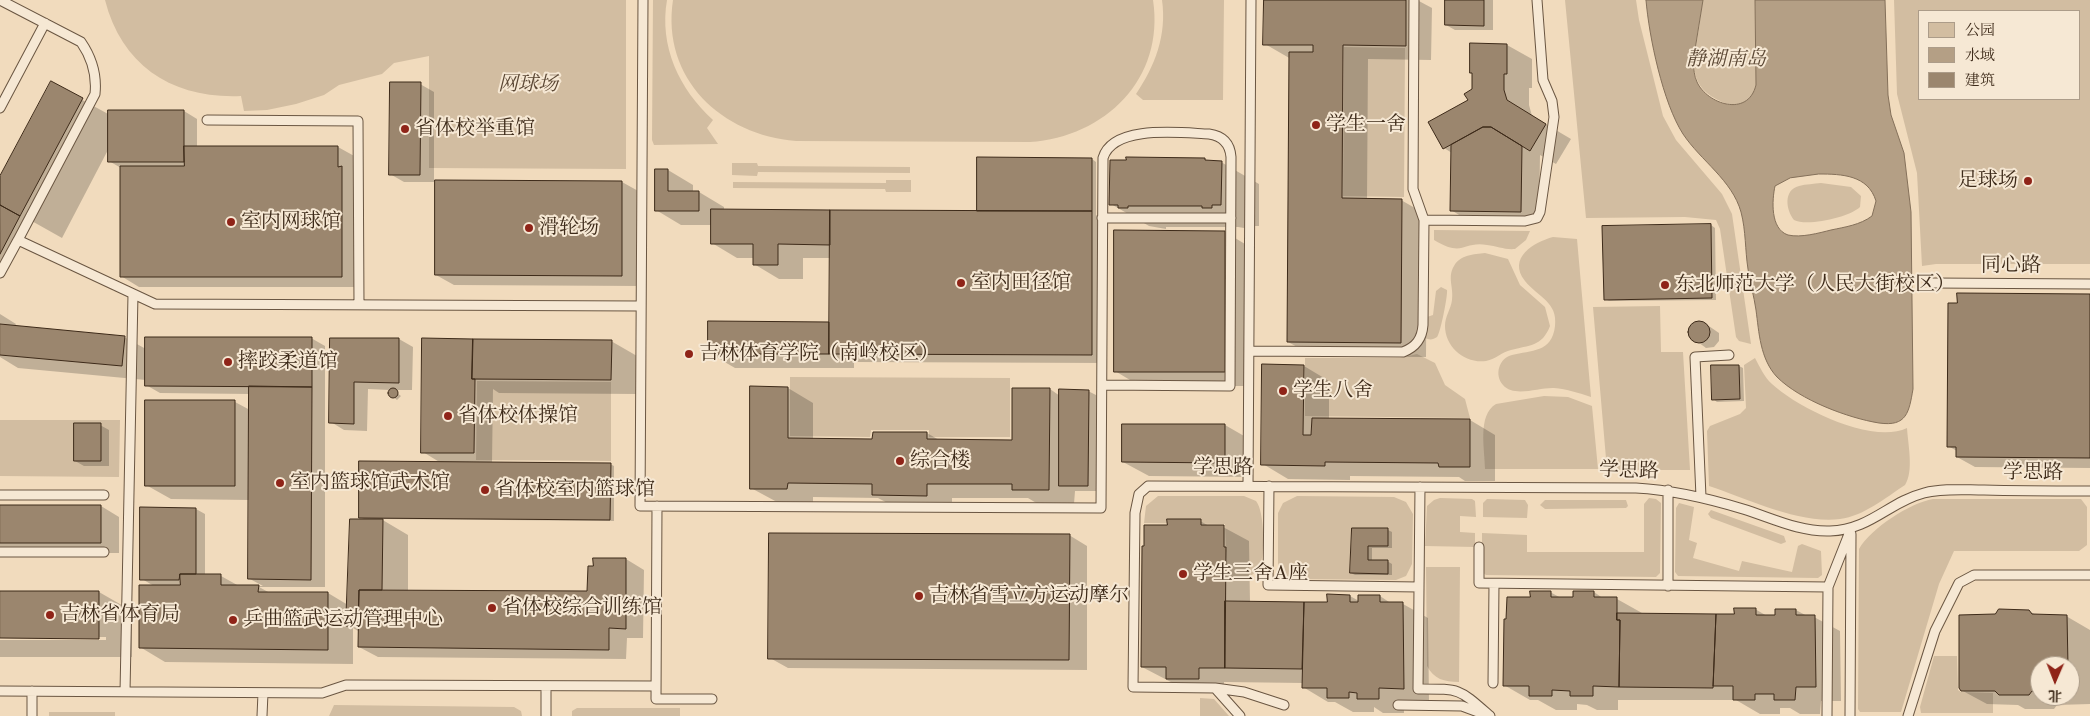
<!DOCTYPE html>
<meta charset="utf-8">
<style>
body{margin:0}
#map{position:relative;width:2090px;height:716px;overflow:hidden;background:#f1dbbd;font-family:"Old Standard TT","Noto Serif SC",serif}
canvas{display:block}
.legend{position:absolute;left:1918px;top:10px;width:162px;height:90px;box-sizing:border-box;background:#f6e8d4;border:1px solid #ac9c89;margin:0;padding:6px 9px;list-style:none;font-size:15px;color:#3d2a19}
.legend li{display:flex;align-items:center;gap:10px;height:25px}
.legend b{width:25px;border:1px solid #ac9c89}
.north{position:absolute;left:2030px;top:656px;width:50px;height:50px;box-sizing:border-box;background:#f6e8d4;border:1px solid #ac9c89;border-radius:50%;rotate:181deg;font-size:14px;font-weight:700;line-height:20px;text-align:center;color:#3d2a19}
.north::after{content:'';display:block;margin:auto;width:18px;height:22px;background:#8f2418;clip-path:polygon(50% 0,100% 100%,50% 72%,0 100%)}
</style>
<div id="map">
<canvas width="2090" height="716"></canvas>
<ul class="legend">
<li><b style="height:14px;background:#d2bda1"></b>公园</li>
<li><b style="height:14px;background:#b49f85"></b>水域</li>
<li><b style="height:14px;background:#9b866e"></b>建筑</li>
</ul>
<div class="north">北</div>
</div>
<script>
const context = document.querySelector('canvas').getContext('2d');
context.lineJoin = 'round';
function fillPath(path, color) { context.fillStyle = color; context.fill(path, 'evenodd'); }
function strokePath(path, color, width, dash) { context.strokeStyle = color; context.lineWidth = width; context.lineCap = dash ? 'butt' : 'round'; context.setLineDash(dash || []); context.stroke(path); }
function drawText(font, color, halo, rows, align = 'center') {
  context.font = font + ' "Old Standard TT","Noto Serif SC",serif'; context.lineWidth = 4; context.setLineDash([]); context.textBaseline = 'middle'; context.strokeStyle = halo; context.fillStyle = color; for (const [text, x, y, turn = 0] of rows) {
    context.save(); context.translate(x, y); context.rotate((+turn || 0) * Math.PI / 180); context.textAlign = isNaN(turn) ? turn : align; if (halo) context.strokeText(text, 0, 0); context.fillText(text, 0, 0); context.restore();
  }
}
fillPath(new Path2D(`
 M105 0H626V169L429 168V56L394 63 382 74 339 85 324 95 296 104 267 110 244 111 241 96C174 99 122 67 105 0Z
 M653 0H667C659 46 679 89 713 120L707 128 718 144 654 145 652 140Z
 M673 0H1153C1165 79 1105 137 1030 142L796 141C722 135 661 79 673 0Z
 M1162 0H1224L1223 100H1143L1136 94C1155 66 1167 35 1162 0Z
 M1565 0H1636L1639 20 1663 116 1676 140 1722 194 1732 214 1751 344 1739 341 1736 337 1720 229 1716 220 1685 217 1586 218Z
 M1703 0H1755L1756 85 1753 96C1744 105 1734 107 1722 102 1688 87 1693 65 1698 34 1700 23 1701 11 1703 0Z
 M1894 0H2090V264H1936L1922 266 1917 173 1897 94ZM1919 11H2079V99H1919Z
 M1344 47 1405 48 1404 197 1343 196Z
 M732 163H757L758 166 910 167V173L758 172 757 176 732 175Z
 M886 180H911V192H886L885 189 733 188V182L886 183Z
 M1821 183 1851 187 1861 196 1860 207C1850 217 1807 227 1794 220 1786 210 1783 190 1799 186 1806 184 1814 184 1821 183Z
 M1434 230 1530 231 1526 240 1515 249C1505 250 1497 246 1487 245 1462 241 1464 258 1434 240Z
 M1553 237 1577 239 1591 397C1579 393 1567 389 1554 388 1540 387 1514 398 1503 385 1494 375 1499 358 1512 355 1531 350 1552 353 1555 326 1558 302 1538 297 1525 281 1507 258 1534 242 1553 237Z
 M1485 253 1508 259 1520 285 1545 307 1550 326C1542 347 1529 345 1511 350 1502 352 1496 359 1486 361 1465 364 1445 347 1445 326 1445 316 1451 309 1452 300 1454 288 1447 277 1454 266 1460 255 1474 254 1485 253Z
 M1441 287 1447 290C1448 295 1440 335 1437 337 1433 340 1429 340 1425 338L1427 317 1433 315 1436 291Z
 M1660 306 1661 352H1683L1690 470H1607L1593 307Z
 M1417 354 1435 363 1445 385 1465 399 1470 418 1305 416V358H1400Z
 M1755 358C1760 367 1764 377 1772 384 1798 408 1872 445 1907 428 1908 445 1914 471 1905 485 1885 498 1864 516 1840 519 1798 524 1748 499 1709 486L1707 431 1710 426 1740 414 1746 408 1744 365Z
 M790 377 1010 378V437H929V430H871L870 437 790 436Z
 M477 381 611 382V461L476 460Z
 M1544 396 1568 397 1592 406 1598 469H1485C1485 450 1477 415 1496 404Z
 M0 420H120L119 477 0 476Z
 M1158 496H1244L1256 501C1265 512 1265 557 1259 570L1246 579H1227L1225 524 1144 523 1146 506Z
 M1297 496 1394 497 1406 502 1413 514 1412 564 1406 576 1396 580 1294 579C1285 577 1280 572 1278 563V513L1283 503Z
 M1440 498 1472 499 1475 501 1476 517 1460 516V532L1475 533V547L1425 546 1427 506 1434 500Z
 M1649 498 1656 499 1661 503 1660 573 1656 577 1486 575 1482 572V533L1527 535V552H1644V504Z
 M1487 499 1525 500 1528 505 1527 518 1483 517V503Z
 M1933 499H2081L2087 507V545L2079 551H1954L1939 584 1901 712H1860L1858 709 1859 549C1871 528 1910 503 1933 499Z
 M1545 500H1626L1628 506 1626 508 1545 509 1540 505Z
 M1679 503 1694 507 1689 540 1697 543 1693 558 1739 571 1742 561 1792 572 1798 546 1802 544 1821 551 1822 575 1818 578 1678 576 1675 572 1676 508Z
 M1711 510 1784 536 1786 542 1781 544 1711 518 1708 514Z
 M1426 567H1460L1459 682C1444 682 1434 679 1427 666Z
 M1934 656H1957L1958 690 1961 692 1993 693V713H1921L1920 707Z
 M1200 698 1214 699 1229 716H1200Z
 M334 705 514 707 521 711 522 716H329Z
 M577 708H680V716H572V711Z
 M49 712H115V716H49Z`), '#d2bda1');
const water = new Path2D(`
 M1646 0H1703L1693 62C1694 69 1694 76 1697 82 1707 104 1748 118 1756 85L1755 0H1885L1888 95 1891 115 1904 153 1911 212 1913 389C1909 412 1907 427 1879 423 1848 418 1800 400 1777 377 1760 359 1759 332 1756 310 1754 296 1750 283 1748 269 1745 250 1746 231 1741 212 1732 180 1701 161 1683 134 1663 103 1649 37 1646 0ZM1819 174C1842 174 1868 175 1876 201L1872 216C1860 225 1845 227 1831 230 1819 233 1801 238 1788 235 1770 229 1772 200 1775 186L1790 178Z`);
fillPath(water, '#b49f85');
strokePath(water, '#84705a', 1);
fillPath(new Path2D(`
 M1265 0H1417L1432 8 1431 60 1368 59 1367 200H1401L1427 215 1426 357 1314 356 1288 342 1291 59 1265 44Z
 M1446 0H1493V30H1455L1446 25Z
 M1507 45 1532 59V88H1529V105L1532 116 1571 139 1556 164 1540 155 1539 222 1469 221 1451 210 1452 153 1444 148 1473 90 1474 74 1471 73Z
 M51 83 110 115 184 111 197 119V147H338L356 157 360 287H139L121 276V168L109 161V148L62 238 30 220 0 276V179Z
 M420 84 434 92V182H404L390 174Z
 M1092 159 1096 162V215L1106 221 1105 363 854 362V368H735L709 353 710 322 831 324V258H803V279H779L754 264V258H737L712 243V225H681L656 210V170H668L693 185V192H699L724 207V211L978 212Z
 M1205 159 1210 162H1221L1259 184V226H1250V229L1238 227H1166V229L1149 226 1111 204 1128 161Z
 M436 181 622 182 640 192V286L454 285 436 275Z
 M1711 225 1715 228 1716 300 1609 301 1605 299Z
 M1225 232 1250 247V386H1140L1115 371Z
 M2090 295V468L1975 467 1957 457V451L1948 446Z
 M0 314 16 324 15 326 124 337 146 349 311 338 325 346V587H259L270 593H328L348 605 366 520 360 517 441 463 423 452 424 340 611 341 637 356 636 394 499 393 493 389 492 463 610 464 614 466V521L381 519 408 535V591L589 593 626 559 644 570 643 638H627L626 659 378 657 359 647 360 632 353 628V664L165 662 140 647 154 586 142 579V509H196L205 514V576H221L239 586H263L250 579V500L171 499 146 485V401L235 402 250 410V394L160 393 146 385V380L18 368 0 357Z
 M1695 322H1703L1719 333V341L1714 347 1706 348 1690 336 1689 328Z
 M331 339H399L413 347 412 390H393L401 396 397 400 389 393 390 390 368 389 367 431 344 430 331 422Z
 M1304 366 1329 381V419L1470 420 1495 435V481H1465L1459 477 1350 476V480L1288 479 1263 464Z
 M1739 366 1743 368 1744 401 1717 402 1713 399Z
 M788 388 813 403V440H874L927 433 939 440 1013 441 1050 389 1060 396 1088 391 1098 396 1097 491H1075L1074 504H1038L1028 498H952V510L899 509 878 498 813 497V503L777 502 751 488Z
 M100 425 109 430V466H84L75 461Z
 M1124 425H1225L1251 440V477L1149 476 1123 462Z
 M0 506H101L119 517V553H0Z
 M1200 521 1211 527H1223L1249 541 1250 602 1329 603 1350 596 1359 601 1380 596 1392 604H1403L1428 618 1429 702H1404V713H1383L1374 707V712H1353L1335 702H1328L1303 687V683L1224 682V693H1192L1142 667 1168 526Z
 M1354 529 1388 530 1392 532V548H1372V561H1387L1392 564V575H1355L1351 573Z
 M1069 535 1087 546V670L788 668 770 658Z
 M0 592H99L132 611V657H0V640H106V637H0Z
 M1550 592 1561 598H1574L1594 592 1604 599H1617L1642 613 1735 616 1755 609 1767 616H1776L1796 610 1807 616 1814 617 1840 631 1841 701H1821L1820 714H1800L1790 708H1780V714H1760L1736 700H1618V710H1597L1587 705 1577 704V710H1556L1538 700H1530L1504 685 1531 598Z
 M2029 611 2036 615 2066 616 2090 630V704L2057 705 2054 709H2025L2018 705 1987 704 1961 690ZM2040 666H2070V696H2040Z`), '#0003');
const building = new Path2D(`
 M1264 0H1406V46L1343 45 1342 198 1402 199 1401 343 1287 342 1289 52H1313V45H1263Z
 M1445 0H1484V26L1445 25Z
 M1470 43 1507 44V74H1504V90L1507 100 1546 124 1530 151 1491 127H1483L1443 149 1428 122 1468 100 1464 94 1472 89V73H1470Z
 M51 81 83 98 20 216 0 205V176Z
 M390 82H421L420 175H389Z
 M108 110H184V162H108Z
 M1483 127H1491L1522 146 1521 212 1450 211 1451 145Z
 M184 146H338V167L342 166V277H120V166H184Z
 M977 157 1092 158V211H977Z
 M1126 157 1205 158V160L1222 161 1221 205H1212V208H1202V206H1128V208H1118V205H1109L1110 160H1126Z
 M655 169H668V191H699V211H655Z
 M435 180 622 181V276L435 275Z
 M0 205 20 216 0 254Z
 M711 209 830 210V245L778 244V265H753V244H711Z
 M830 210 1092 211V355L829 354Z
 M1711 224 1712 298 1604 300 1602 226Z
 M1114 230 1225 231V372H1114Z
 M1957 293 2090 294V458L1956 457V447H1947L1948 303H1957Z
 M1688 332a11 11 0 1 1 22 0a11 11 0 1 1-22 0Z
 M708 321 829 322V354H708Z
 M0 324 125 336 122 366 0 355Z
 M145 337H312V387L145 386Z
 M330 338H399V383L354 382V424L329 423Z
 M422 338 473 339 472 379H475L474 453H421Z
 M473 339 612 340 611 380 472 379Z
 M1262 364 1304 365 1303 435H1311L1312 418 1470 419V467H1439L1438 463 1325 462V466L1261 465Z
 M1711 365H1739L1740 399 1712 400Z
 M249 386 312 387 311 580 248 579Z
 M750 386 788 387V438L872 439 873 432H927V439L1012 440V388H1050L1049 490H1012V484H927V496L872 495V484L788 483 787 489H750Z
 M388 393a5 5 0 1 1 10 0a5 5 0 1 1-10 0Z
 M1059 389 1089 390 1088 486H1059Z
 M145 400H235V486H145Z
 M74 423H101V461H74Z
 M1122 424H1225V463L1122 462Z
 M359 461 611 463 610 520 359 518Z
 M0 505H101V543H0Z
 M140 507 196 508V574H180L179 580H140Z
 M350 519H383L382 590H359L358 626H346Z
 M1167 519H1201V525H1224V547H1226L1225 668H1199V679H1166V667H1141L1142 546H1144V525H1167Z
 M1352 528H1388V546H1368V560H1388V574L1350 573Z
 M769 533 1070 534 1069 660 768 659Z
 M593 558H626V629L609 628V650L358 647 359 590 587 591 588 566H593Z
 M180 574H221V585H259L258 592H328V650L139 648V585H180Z
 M0 591H99V639L0 638Z
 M1530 591H1551V597H1573V591H1594V597H1617V620H1620L1619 687 1593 686V696H1570V691L1552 690V696H1529V686H1503L1504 619H1506L1507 597H1530Z
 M1327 594 1350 595V602H1358V595H1380V602H1403L1404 689 1379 688V699H1357V693L1349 692V698H1327V688H1302L1304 602H1327Z
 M1225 601 1304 602 1302 669 1225 668Z
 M1734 608H1756V615H1775V609H1796V615H1815L1816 687H1796L1795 700H1774V694H1755V700H1733V686H1713L1716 614H1734Z
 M1999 609 2029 610 2032 614 2067 615 2068 666H2040V691H2032L2029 695H1999L1995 691H1961L1959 688V615L1995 614Z
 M1617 613 1716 614 1713 688 1619 687 1620 620H1617Z`);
fillPath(building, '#9b866e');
strokePath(building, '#3d2a19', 1);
const service = new Path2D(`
 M0 0 81 42C92 58 97 75 95 94L18 240 155 304 641 306
 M643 0 640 506 1101 508 1103 158C1113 124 1182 133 1209 134 1223 136 1230 144 1231 157L1230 386 1102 385
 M0 108 45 23
 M207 120 358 121 359 305
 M1102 218H1231
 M1424 220 1525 221 1537 218 1540 212 1554 117 1552 101 1543 80 1537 0
 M0 273 18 240
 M1932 283 2090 284
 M1249 351 1403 352C1416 347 1422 339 1423 325L1424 220 1413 189 1414 0
 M1248 486 1251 0
 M1269 486 1268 585 1419 587
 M1420 487 1418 689C1461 689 1458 688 1490 716
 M1668 490V586
 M0 495H104
 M1701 497 1695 357 1729 355
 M657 506 656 699H712
 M1479 547V583L1828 587 1851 529
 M0 552H104
 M1493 683 1494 584
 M1215 688 1244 692 1284 705
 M0 691 322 693 346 685 656 686
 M32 691V716
 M125 692 133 294
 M1398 705 1462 706 1486 715
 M262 716 263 693
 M546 716V686
 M1240 716 1215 688 1133 687 1135 513 1139 494 1148 486 1636 488C1673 490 1707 498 1743 509 1772 518 1799 532 1830 531 1870 530 1889 502 1924 493 1943 488 1964 490 1984 490 2019 491 2055 491 2090 491
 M1827 716 1828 587
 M1850 716 1851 534
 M1908 716 1935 631 1959 583 1974 575H2090`);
strokePath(service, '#6a5642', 11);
strokePath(service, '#f6e8d4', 9);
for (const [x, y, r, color] of [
 [1316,125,5,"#8f2418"],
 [405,129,5,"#8f2418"],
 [2028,181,5,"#8f2418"],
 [231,222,5,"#8f2418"],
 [529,228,5,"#8f2418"],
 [961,283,5,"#8f2418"],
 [1665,285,5,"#8f2418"],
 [689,354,5,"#8f2418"],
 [228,362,5,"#8f2418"],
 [1283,391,5,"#8f2418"],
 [448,416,5,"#8f2418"],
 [900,461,5,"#8f2418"],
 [280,483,5,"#8f2418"],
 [485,490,5,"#8f2418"],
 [1183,574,5,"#8f2418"],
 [919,596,5,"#8f2418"],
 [492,608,5,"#8f2418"],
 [50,615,5,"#8f2418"],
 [233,620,5,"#8f2418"]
]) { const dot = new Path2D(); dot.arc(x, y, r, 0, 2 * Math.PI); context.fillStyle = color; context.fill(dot); strokePath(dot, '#f6e8d4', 2); }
drawText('italic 20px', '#5b4734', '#f6e8d4', [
 ["静湖南岛",1726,60],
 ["网球场",528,85]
]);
drawText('20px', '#3d2a19', '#f6e8d4', [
 ["学生一舍",1326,125],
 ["省体校举重馆",415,129],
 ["足球场",2018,181,"right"],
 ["室内网球馆",241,222],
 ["滑轮场",539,228],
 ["室内田径馆",971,283],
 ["东北师范大学（人民大街校区）",1675,285],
 ["吉林体育学院（南岭校区）",699,354],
 ["摔跤柔道馆",238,362],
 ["学生八舍",1293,391],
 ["省体校体操馆",458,416],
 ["综合楼",910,461],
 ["室内篮球馆武术馆",290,483],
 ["省体校室内篮球馆",495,490],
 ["学生三舍A座",1193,574],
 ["吉林省雪立方运动摩尔",929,596],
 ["省体校综合训练馆",502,608],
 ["吉林省体育局",60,615],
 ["乒曲篮武运动管理中心",243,620]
], 'left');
drawText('20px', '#3d2a19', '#f6e8d4', [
 ["同心路",2011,266],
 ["学思路",1223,468],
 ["学思路",1629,471,2],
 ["学思路",2033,473]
]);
</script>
